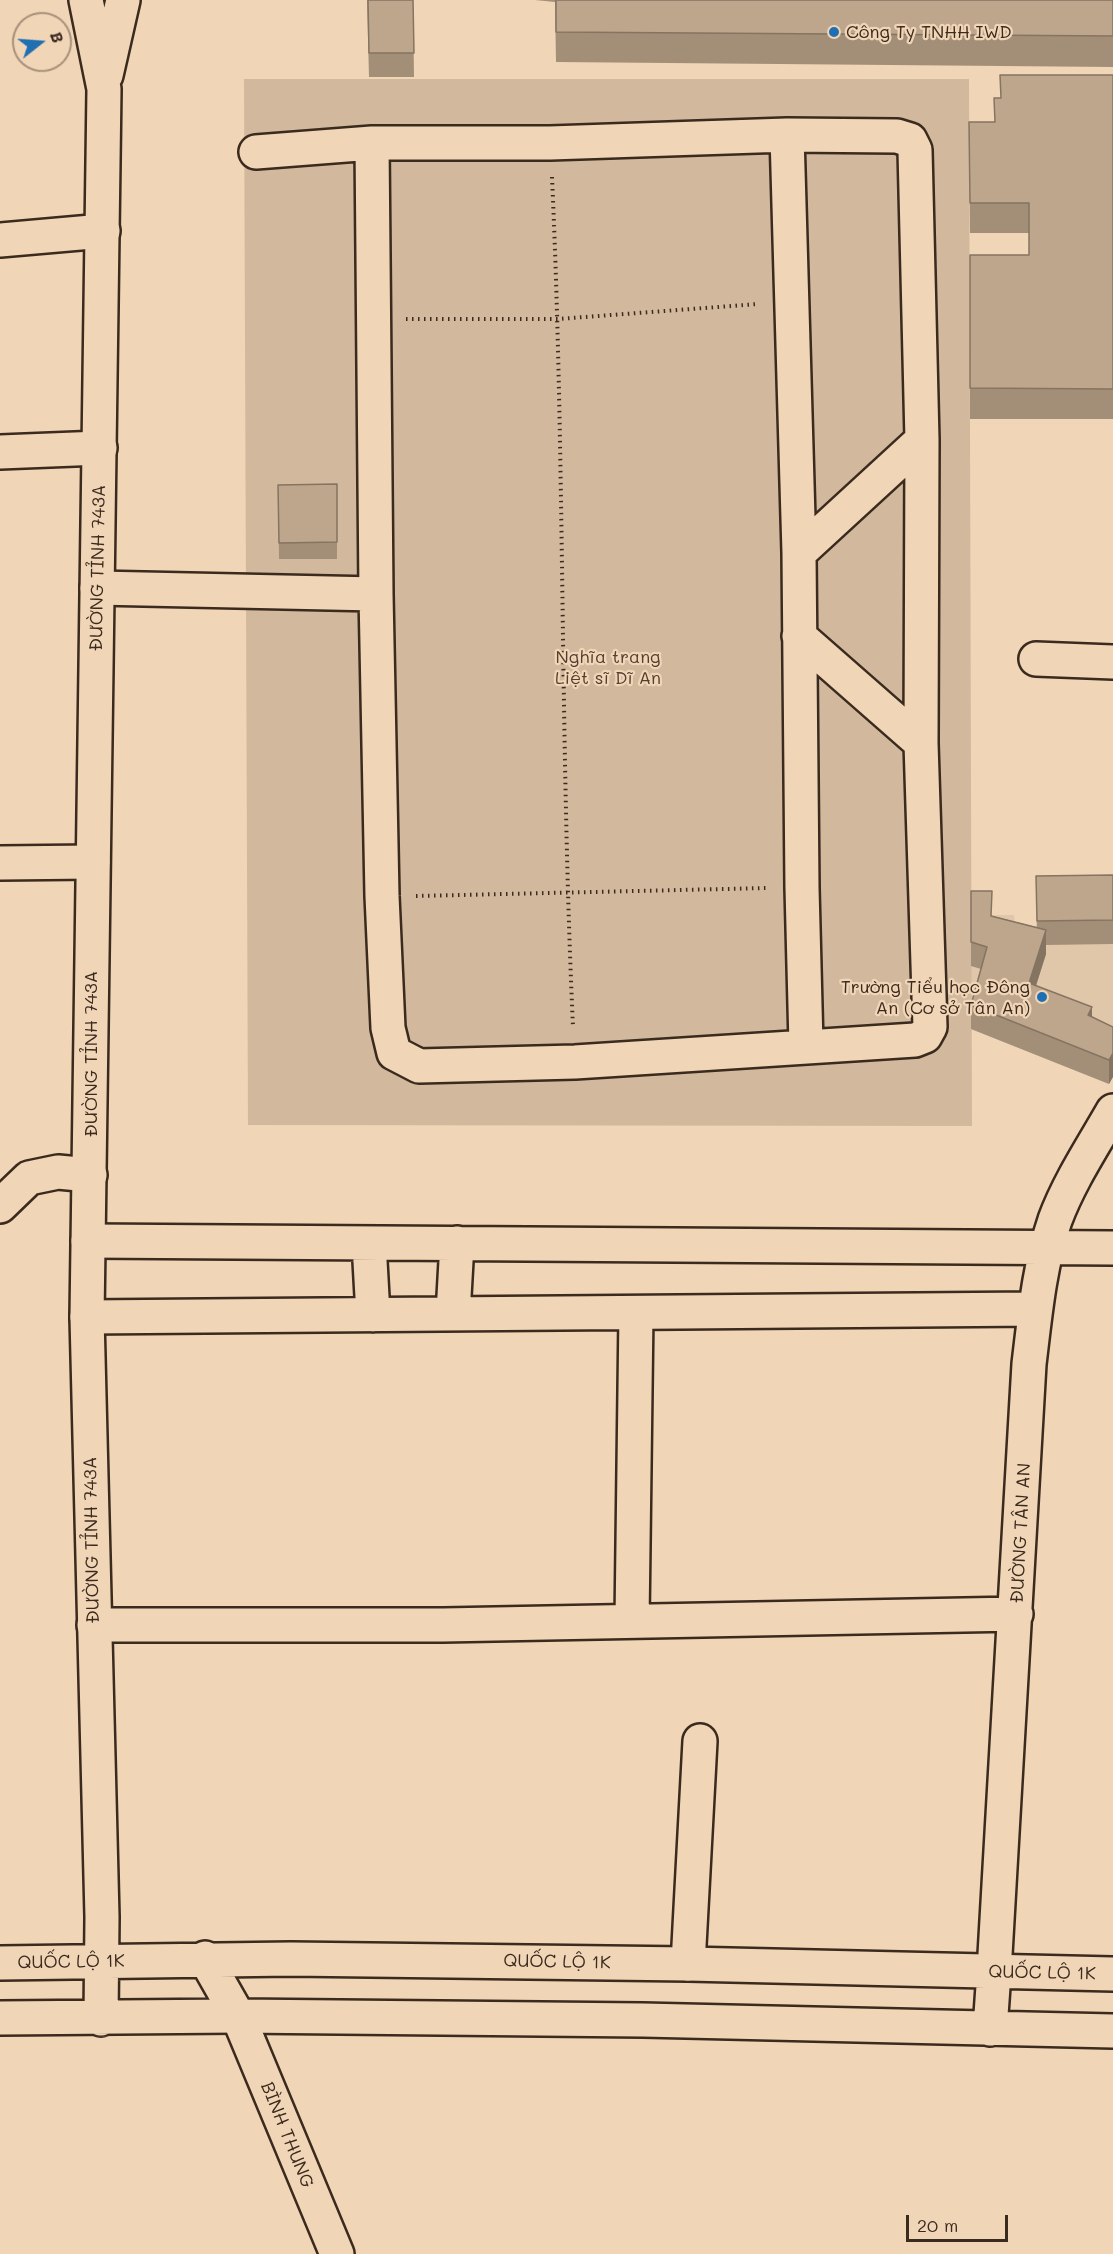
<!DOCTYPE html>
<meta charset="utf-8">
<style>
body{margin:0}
#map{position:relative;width:1113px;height:2254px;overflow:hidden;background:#f0d5b7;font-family:Mali,sans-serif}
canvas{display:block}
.north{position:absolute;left:12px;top:12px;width:60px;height:60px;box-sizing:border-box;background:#f0d5b7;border:2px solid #a8917a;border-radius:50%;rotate:73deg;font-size:16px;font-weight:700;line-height:24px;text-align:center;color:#3b2a1e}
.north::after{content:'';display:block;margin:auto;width:21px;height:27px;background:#1f6fb2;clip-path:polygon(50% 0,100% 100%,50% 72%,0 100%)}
.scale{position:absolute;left:906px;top:2215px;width:102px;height:27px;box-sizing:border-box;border:3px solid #3b2a1e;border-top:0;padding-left:8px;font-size:18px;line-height:21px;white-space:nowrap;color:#3b2a1e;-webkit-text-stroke:4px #f0d5b7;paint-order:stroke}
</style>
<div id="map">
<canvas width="1113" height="2254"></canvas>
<div class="north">B</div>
<div class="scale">20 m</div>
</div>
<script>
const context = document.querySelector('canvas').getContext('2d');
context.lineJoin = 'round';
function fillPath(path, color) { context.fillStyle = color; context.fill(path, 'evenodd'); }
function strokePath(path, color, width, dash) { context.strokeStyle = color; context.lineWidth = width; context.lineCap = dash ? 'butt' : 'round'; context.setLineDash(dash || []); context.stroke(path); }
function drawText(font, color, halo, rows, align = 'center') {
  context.font = font + ' Mali,sans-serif'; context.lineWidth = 4.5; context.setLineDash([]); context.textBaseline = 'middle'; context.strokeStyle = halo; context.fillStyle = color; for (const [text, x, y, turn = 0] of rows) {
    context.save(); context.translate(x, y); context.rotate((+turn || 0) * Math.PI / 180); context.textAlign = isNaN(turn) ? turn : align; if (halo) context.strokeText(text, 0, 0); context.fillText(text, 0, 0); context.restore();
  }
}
fillPath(new Path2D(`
 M1113 899V1077L1109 1084 971 1029V915H1014L1015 929H1036V900Z`), '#e1c7aa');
fillPath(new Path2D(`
 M244 79H969L972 1126 248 1125Z`), '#d2b99e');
const minor = new Path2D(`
 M787 135 799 553 802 888 806 1045
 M256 152 372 143H550L787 135 897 136 910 140 915 150 922 440 921 743 930 1027 925 1036 915 1040 575 1062 419 1066 394 1053 388 1028 382 896 376 594 372 143
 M0 240 103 231
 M0 452 100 448
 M799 553 922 440
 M97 588 376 594
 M799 636 921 743
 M1036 659 1113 662
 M0 863 93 862
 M0 1206 29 1178 58 1172 90 1175
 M88 1241 1113 1248
 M369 1243 373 1315
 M453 1314 457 1243
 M87 1317 1035 1309
 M632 1621 636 1313
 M94 1625H443L1016 1614
 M688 1964 700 1741
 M994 1972 1029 1364C1035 1315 1039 1267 1055 1220 1069 1182 1093 1146 1113 1111
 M238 2016 337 2254`);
const major = new Path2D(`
 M86 0 104 89 87 1317 102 1917 101 2019
 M106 75 123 0
 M205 1958 238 2016
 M0 1963 291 1959 688 1964 1113 1974
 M0 2018 238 2016 643 2020 1113 2031
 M990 2029 994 1972`);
strokePath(minor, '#3b2a1e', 38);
strokePath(major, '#3b2a1e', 38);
strokePath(new Path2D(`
 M552 177C565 460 560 744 573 1027
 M406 319H558L758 304
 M416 896 768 888`), '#3b2a1e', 4, [1.5, 4.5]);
strokePath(minor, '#f0d5b7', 33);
strokePath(major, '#f0d5b7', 33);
fillPath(new Path2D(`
 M367 0H413L414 77H369Z
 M535 0H1113V67L556 62 555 2Z
 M1113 75V419H970V255H1029V233H970L969 122H994Z
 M337 484V559H279L278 485Z
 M1113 875V944L1046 945V954L1036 986 1092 1017 1113 1027 1109 1084 971 1029V1005L981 969 971 966V891L992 916 1037 927 1036 876Z`), '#a38f78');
fillPath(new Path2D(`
 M1046 930V954L1029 1007V983Z
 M1092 1007V1031L1088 1015Z
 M1113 1053V1077L1109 1084V1060Z`), '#857462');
const building = new Path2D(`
 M368 0H413L414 53H369Z
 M556 0H1113V36L556 32Z
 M1000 75H1113V389L970 388V255H1029V203H970L969 122H995L994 98H1001Z
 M337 484V542L279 543 278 485Z
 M1113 875V920L1037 921 1036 876Z
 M971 891H992L991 916 1046 930 1029 983 1092 1007 1088 1015 1113 1027V1053L1109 1060 971 1005 987 947 971 942Z`);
fillPath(building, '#bea68c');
strokePath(building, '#857462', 1.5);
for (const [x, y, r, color] of [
 [834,32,6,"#1f6fb2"],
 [1042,997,6,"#1f6fb2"]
]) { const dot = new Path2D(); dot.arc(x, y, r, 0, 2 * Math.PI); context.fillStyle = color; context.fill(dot); strokePath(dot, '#f0d5b7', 2); }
drawText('18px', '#3b2a1e', '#f0d5b7', [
 ["Công Ty TNHH IWD",846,32],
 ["Trường Tiểu học Đông",1030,987,"right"],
 ["An (Cơ sở Tân An)",1030,1008,"right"]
], 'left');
drawText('18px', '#3b2a1e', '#f0d5b7', [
 ["ĐƯỜNG TỈNH 743A",98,568,-89],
 ["ĐƯỜNG TỈNH 743A",91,1054,-90],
 ["ĐƯỜNG TÂN AN",1021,1533,-87],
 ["ĐƯỜNG TỈNH 743A",92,1540,-91],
 ["QUỐC LỘ 1K",71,1962,-1],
 ["QUỐC LỘ 1K",557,1962,1],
 ["QUỐC LỘ 1K",1042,1973,1],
 ["BÌNH THUNG",287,2135,68]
]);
drawText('18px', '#523f31', '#f0d5b7', [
 ["Nghĩa trang",608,657],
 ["Liệt sĩ Dĩ An",608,678]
]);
</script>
